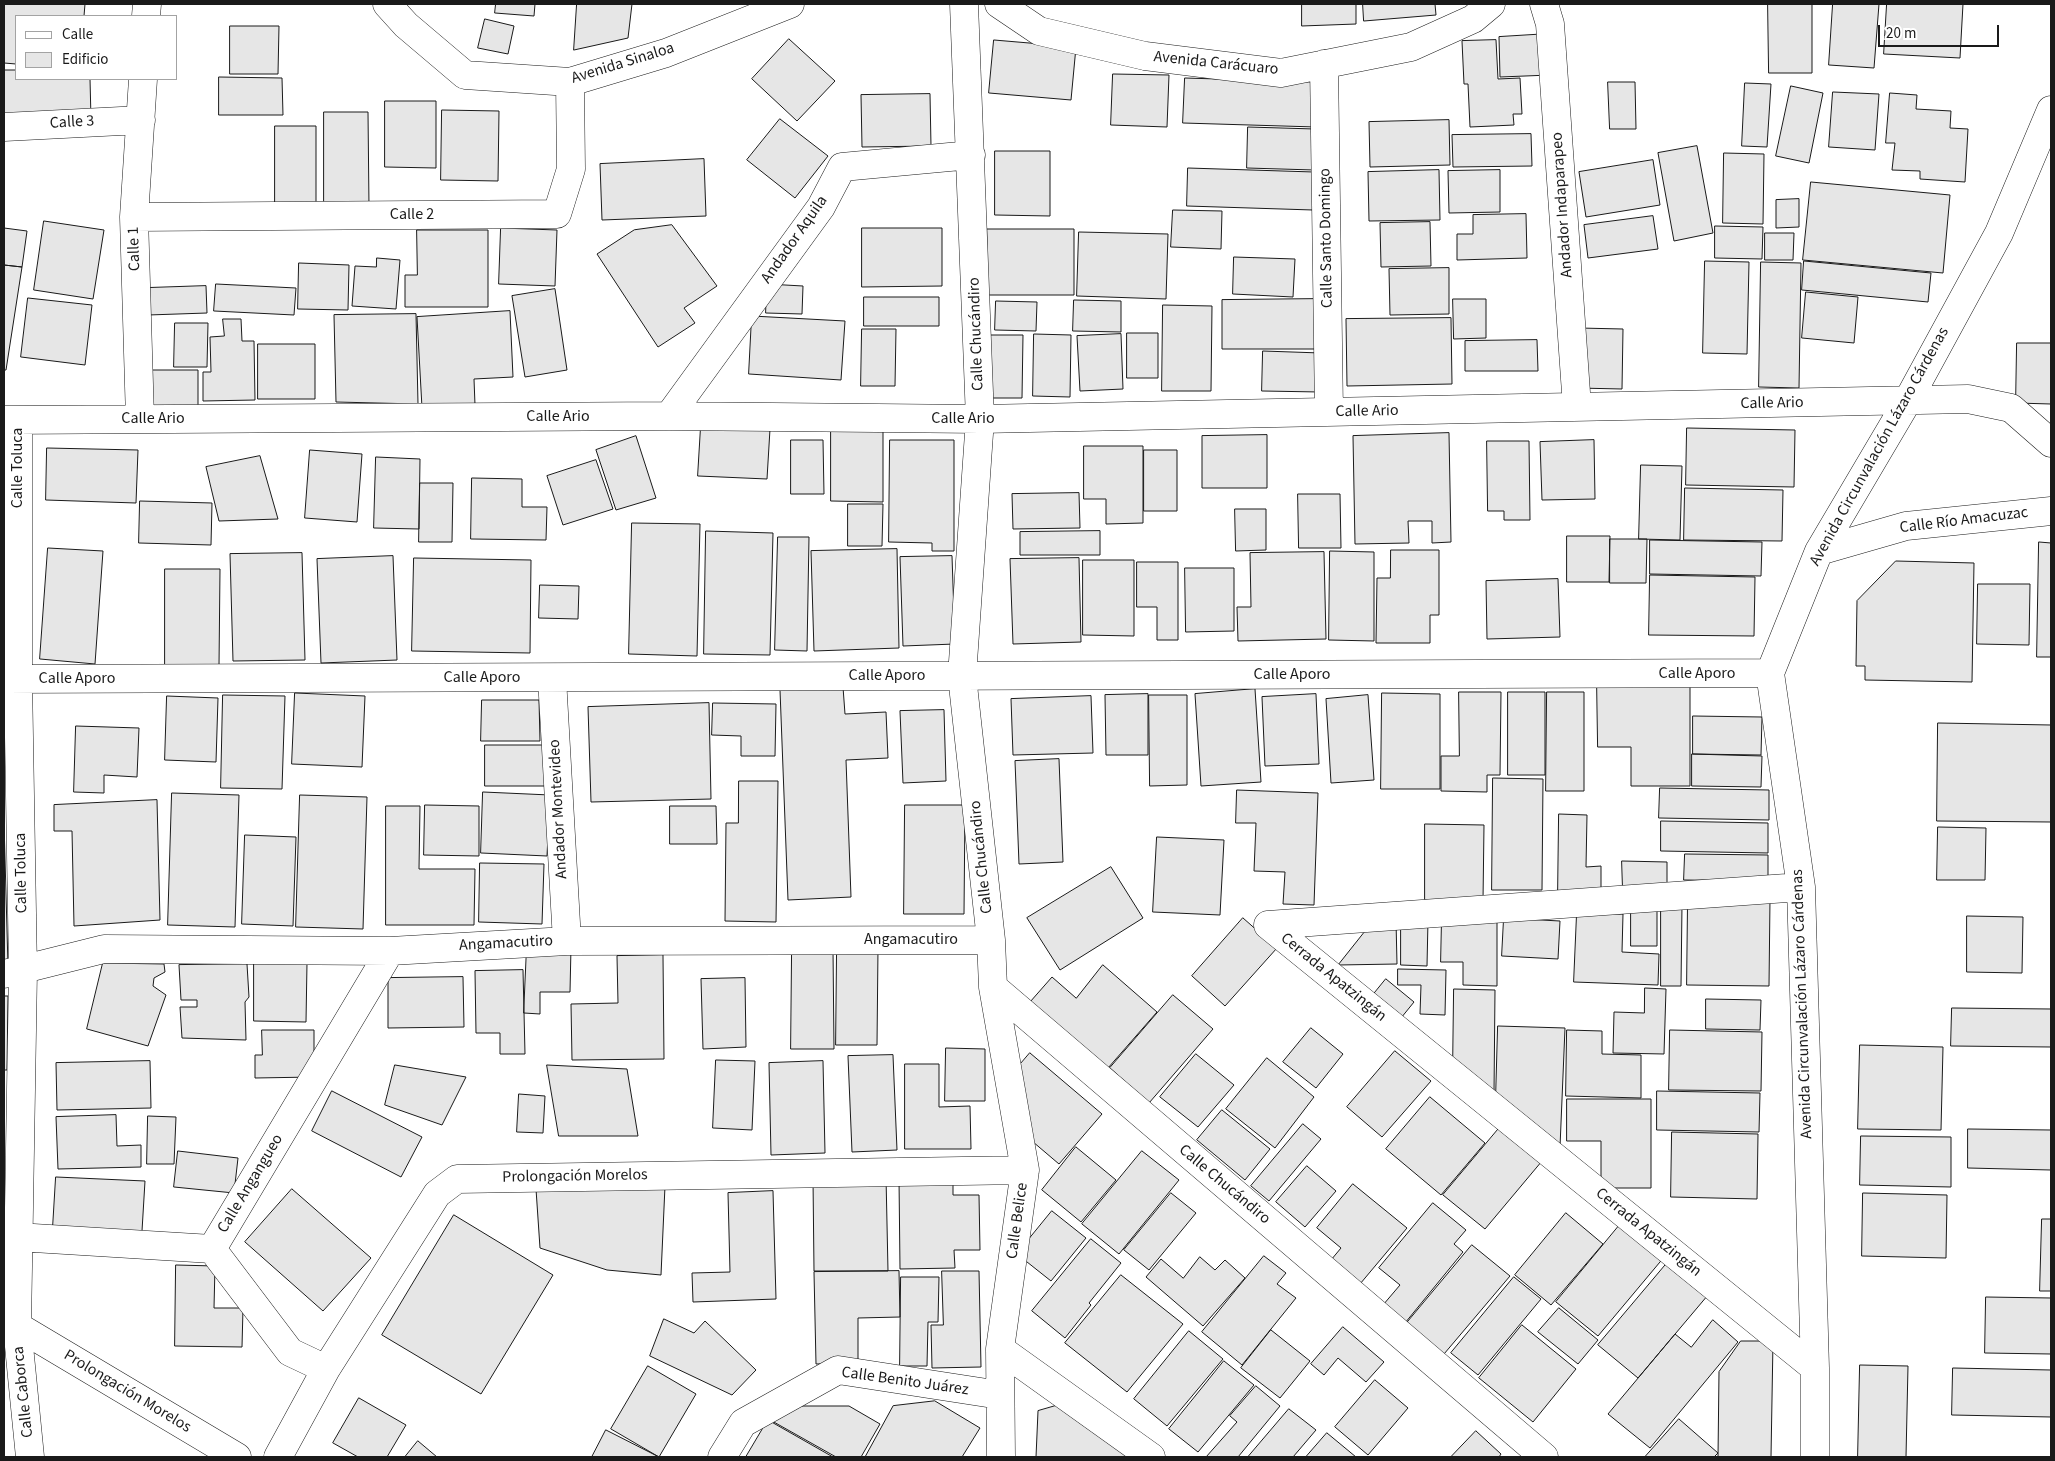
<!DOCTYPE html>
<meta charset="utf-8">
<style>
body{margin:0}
#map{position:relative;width:2055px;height:1461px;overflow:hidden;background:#fff;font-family:"Source Sans 3",sans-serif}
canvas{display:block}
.frame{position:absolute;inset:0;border:5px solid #1a1a1a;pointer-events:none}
.legend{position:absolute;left:15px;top:15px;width:162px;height:65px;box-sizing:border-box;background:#fff;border:1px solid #a3a3a3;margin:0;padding:6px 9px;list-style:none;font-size:15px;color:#1a1a1a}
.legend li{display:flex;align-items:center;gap:10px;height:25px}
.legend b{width:25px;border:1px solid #a3a3a3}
.scale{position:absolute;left:1878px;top:25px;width:121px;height:22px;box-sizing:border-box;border:2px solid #1a1a1a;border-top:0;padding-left:6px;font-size:15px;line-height:18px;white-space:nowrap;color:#1a1a1a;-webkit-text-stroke:4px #fff;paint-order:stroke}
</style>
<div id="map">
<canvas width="2055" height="1461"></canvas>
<div class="frame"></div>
<ul class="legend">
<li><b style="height:6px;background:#fff"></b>Calle</li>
<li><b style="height:14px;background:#e6e6e6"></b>Edificio</li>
</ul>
<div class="scale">20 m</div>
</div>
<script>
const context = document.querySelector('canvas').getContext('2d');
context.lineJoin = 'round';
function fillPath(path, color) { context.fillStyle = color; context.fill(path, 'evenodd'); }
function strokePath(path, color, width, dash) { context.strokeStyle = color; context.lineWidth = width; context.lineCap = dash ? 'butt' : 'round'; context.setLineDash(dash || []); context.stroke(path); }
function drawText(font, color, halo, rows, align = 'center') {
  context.font = font + ' "Source Sans 3",sans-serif'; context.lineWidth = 4; context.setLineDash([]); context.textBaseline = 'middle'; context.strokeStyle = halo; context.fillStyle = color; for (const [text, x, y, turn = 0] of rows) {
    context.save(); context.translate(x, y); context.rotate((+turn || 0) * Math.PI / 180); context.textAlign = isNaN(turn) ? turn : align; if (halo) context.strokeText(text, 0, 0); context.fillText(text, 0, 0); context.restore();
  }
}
const building = new Path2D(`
 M4 4H85L84 16H16V64L4 63Z
 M496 4H535L534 16 495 13Z
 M577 4H632L628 38 574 50Z
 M1302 4H1356V24L1302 26Z
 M1363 4H1435L1436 15 1364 21Z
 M1768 4H1812V73H1769Z
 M1833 4H1879L1874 68 1829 65Z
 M1887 4H1963L1960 58 1884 54Z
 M485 19 514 26 508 54 478 48Z
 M230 26H279L278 74H230Z
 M1548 34 1550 75 1500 77 1499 37Z
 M789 39 835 81 797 121 752 79Z
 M994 40 1076 47 1071 100 989 93Z
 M1496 40 1498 79 1520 78 1522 114H1513L1514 125 1470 127 1468 84H1464L1462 41Z
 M4 70H16V79H90L91 119H4Z
 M1113 74 1169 75 1167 127 1111 125Z
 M219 77 282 78 283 115H219Z
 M1185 78 1317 82 1316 127 1183 123Z
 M1608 82H1635L1636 129H1610Z
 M1745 83 1771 84 1767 147 1742 146Z
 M1791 86 1823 93 1809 163 1776 156Z
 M1833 92 1879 94 1875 150 1829 147Z
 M1890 93 1917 95 1916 109 1951 111 1950 128 1968 129 1965 182 1920 179V171L1892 170 1895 143H1886Z
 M930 94 931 146 862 147 861 95Z
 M385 101H436V168L385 167Z
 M442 110 499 111 498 181 441 180Z
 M324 112H368L369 207 324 208Z
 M780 119 828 156 795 198 747 160Z
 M1449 120 1450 165 1370 167 1369 122Z
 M275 126H316V208L275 207Z
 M1248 127 1315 129 1314 170 1247 168Z
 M1531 134 1532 166 1453 167 1452 135Z
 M1697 146 1713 233 1674 241 1658 153Z
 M995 151H1050V216L995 215Z
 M1724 153 1764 154 1763 224 1723 223Z
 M704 159 706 216 602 220 600 164Z
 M1653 160 1660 205 1586 217 1579 172Z
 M1188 168 1314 172 1313 210 1187 206Z
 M1439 170 1440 220 1369 221 1368 172Z
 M1500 170V212L1449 213 1448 171Z
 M1811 182 1950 195 1943 273 1803 260Z
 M1799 199V227L1776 228V200Z
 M1173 210 1222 211 1221 249 1171 247Z
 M1526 214 1527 258 1457 260V234H1473V215Z
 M1653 216 1658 249 1588 258 1584 225Z
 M44 221 104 230 93 299 34 290Z
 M1430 222 1431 266 1381 267 1380 223Z
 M672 225 717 286 684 308 695 323 658 347 597 254 634 230Z
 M1715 226 1763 227 1762 259 1715 258Z
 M4 228 27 231 22 267 4 265Z
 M501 228 557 230 555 286 499 284Z
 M862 228H942V286L862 287Z
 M987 229H1074V295H988Z
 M417 230H488V307H405V275H417Z
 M1079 232 1168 234 1166 299 1077 296Z
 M1765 233H1794L1793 260H1765Z
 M1234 257 1295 259 1293 297 1233 294Z
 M377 258 400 260 396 309 352 306 355 266 376 267Z
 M1705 261 1749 262 1747 354 1703 353Z
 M1804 261 1931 273 1928 302 1802 290Z
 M1761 262 1801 263 1799 388 1759 387Z
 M299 263 349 265 348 310 298 309Z
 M4 265 22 267 6 370H4Z
 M1449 268V314L1390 315 1389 269Z
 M216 284 296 288 294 315 214 311Z
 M767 284 803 286 802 314 766 313Z
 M206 286 207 313 148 315 147 288Z
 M555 289 567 370 525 377 512 296Z
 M1806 292 1858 297 1854 343 1802 338Z
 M864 297H939V326H864Z
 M28 298 92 305 85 365 21 357Z
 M1318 299 1319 349H1222V300Z
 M1453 299H1486V338L1454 339Z
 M1074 300 1121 301V332L1073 331Z
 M996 301 1037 302 1036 331 995 330Z
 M1163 305 1212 306 1211 391H1162Z
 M510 311 513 377 474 379 475 405 422 408 417 317Z
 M416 314 418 404 336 402 334 315Z
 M752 316 845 321 841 380 749 374Z
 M1451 318 1452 384 1347 386 1346 319Z
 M223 319H241L242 341H254L255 400 203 401V372H211L210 337 224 336Z
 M175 323H208L207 367H174Z
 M1579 328 1623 329 1622 389 1577 388Z
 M862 329H896L895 386H861Z
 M1127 333H1158V378H1127Z
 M1034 334 1071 335 1070 397 1033 396Z
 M1121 334 1123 389 1080 391 1077 336Z
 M990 335H1023L1022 398H989Z
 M1537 340 1538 371H1465V341Z
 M2017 343H2051V404L2016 403Z
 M258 344H315V399H258Z
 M1263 351 1321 353 1320 392 1262 391Z
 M148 370H198V411H148Z
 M701 426 770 429 767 479 698 476Z
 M1687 428 1795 430 1794 487 1686 485Z
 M831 431H883V502L831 501Z
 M1449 433 1451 542 1432 543V521H1408L1409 543 1355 544 1353 436Z
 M1267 435V488H1202V436Z
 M636 436 656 498 616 510 596 450Z
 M791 440H823L824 494H791Z
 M890 440H954V551H932V543L889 542Z
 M1594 440 1595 499 1542 500 1540 442Z
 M1487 441H1529L1530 520H1504V511H1488Z
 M1084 446H1143V523L1106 524V499H1084Z
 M47 448 138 450 136 503 46 500Z
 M310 450 362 454 357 522 305 518Z
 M1144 450H1177V511H1144Z
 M260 456 278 519 219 521 206 467Z
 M376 457 420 459 419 529 374 528Z
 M596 460 613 509 563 525 547 476Z
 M1641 465 1682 466 1680 540 1639 539Z
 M472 478 522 479V507H547L546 540 471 539Z
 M420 483H453L452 542H419Z
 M1685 488 1783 490 1782 541 1684 540Z
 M1079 493 1080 528 1013 529 1012 494Z
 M1298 494H1340L1341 548H1299Z
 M140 501 212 503 211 545 139 543Z
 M848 504H883L882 546H848Z
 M1235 509H1266V550L1236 551Z
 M632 523 700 524 697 656 629 654Z
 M706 531 773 533 770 655 704 654Z
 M1100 531V555H1020V532Z
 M1567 536H1610L1609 582H1567Z
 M778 537H809L807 651 775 650Z
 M1610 539H1647L1646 583H1610Z
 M1650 540 1762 542 1761 576 1650 574Z
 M2039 542 2051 543V657H2037Z
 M48 548 103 551 95 664 40 659Z
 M897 549 899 648 814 651 811 551Z
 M1391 550H1439V615H1430V643H1376L1377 578H1390Z
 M1330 551 1374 552V641L1329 640Z
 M1324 552 1326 639 1238 641 1237 607H1251L1250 553Z
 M302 553 305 660 233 661 230 554Z
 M393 556 397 660 321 663 317 559Z
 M952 556 955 644 903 646 900 557Z
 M414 558 531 560 530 653 412 651Z
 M1079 558 1081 642 1013 644 1010 559Z
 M1083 560H1134V636L1083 635Z
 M1896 561 1974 563 1972 682 1865 680V666H1856L1857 601Z
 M1137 562H1178V640H1157V607H1137Z
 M1185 568H1234V631L1186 632Z
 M165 569H220L219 666H165Z
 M1650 575 1755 577 1754 636 1649 635Z
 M1558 579 1560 637 1487 639 1486 581Z
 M1978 584H2030L2029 645 1977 644Z
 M540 585 579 586 578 619 539 618Z
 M1597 683H1690V786H1631V747H1598Z
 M843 687 845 714 886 712 888 758 846 760 851 897 788 900 780 690Z
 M1255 689 1261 782 1201 786 1195 694Z
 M1459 692H1501L1500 775H1487V792L1441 791V756H1459Z
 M1508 692H1545V775H1508Z
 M1547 692H1584V791H1546Z
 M295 693 365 696 362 767 292 764Z
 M1382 693 1440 694V789H1381Z
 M1148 694V755H1106L1105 695Z
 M1316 694 1319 764 1265 766 1262 697Z
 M223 695 285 696 282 789 221 788Z
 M1149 695H1187V785L1150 786Z
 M1368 695 1374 780 1331 783 1326 699Z
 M167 696 218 698 216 762 165 760Z
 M1091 696 1093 753 1013 755 1011 699Z
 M482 700H539L540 741H481Z
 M709 703 711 799 591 802 588 707Z
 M713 703 776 704 775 756H741V736L712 735Z
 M944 710 946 781 903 783 900 711Z
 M1693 716 1762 717 1761 755 1693 754Z
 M1938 723 2051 725V822L1937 821Z
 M76 726 139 728 137 777 104 775V793L74 792Z
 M485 745H547V786H485Z
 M1692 754 1762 756 1761 787 1692 786Z
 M1059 759 1063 862 1019 864 1015 761Z
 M1493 778 1543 779 1542 890H1492Z
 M739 781H778L776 922 725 921 726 823H738Z
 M1660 788 1769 790V820L1659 818Z
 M1237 790 1318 793 1314 905 1283 904 1285 872 1254 871 1256 823H1236Z
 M483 792 550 795 547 856 481 853Z
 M172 793 239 795 235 927 168 925Z
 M300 795 367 797 363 929 296 927Z
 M157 800 160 920 74 926 72 831H54V805Z
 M425 805 479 806V856L424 855Z
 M905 805H965L964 914H904Z
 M386 806H420L419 869H475L474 925H386Z
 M670 806H716L717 844H670Z
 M1559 814 1587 815 1586 867 1601 866V895L1558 894Z
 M1661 821 1768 823V853L1661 851Z
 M4 822 8 966H4Z
 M1425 824 1484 825 1483 901 1425 900Z
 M1938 827 1986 828 1985 880H1937Z
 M245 835 296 837 293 926 242 924Z
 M1157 837 1224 840 1220 915 1153 912Z
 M1685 854 1768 855V881L1684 880Z
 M1622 861 1667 862V891H1623Z
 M480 863 544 864 542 924 479 922Z
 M1111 867 1143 918 1060 970 1027 918Z
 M1688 897 1770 899 1769 986 1687 985Z
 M1661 904 1682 905 1681 986H1661Z
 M1631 909 1657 910V946H1631Z
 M1577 913 1623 914 1622 952 1659 954 1658 985 1574 982Z
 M1442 916H1497V986L1463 985V962H1441Z
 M1967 916 2023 917 2022 973 1967 972Z
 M1243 918 1277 948 1225 1006 1192 976Z
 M1504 918 1560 921 1558 959 1502 956Z
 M1401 919 1428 920 1427 966 1401 965Z
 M1396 920 1397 964 1338 965 1373 921Z
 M527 946 571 947 570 992H540V1014L524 1013Z
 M837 947 878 948 877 1045H836Z
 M792 949H833L834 1049H791Z
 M663 955 664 1059 572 1060 571 1004 618 1003 617 956Z
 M103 963 164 964 165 972 154 978 153 986 166 995 148 1046 87 1029Z
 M254 963H307L306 1022 254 1021Z
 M247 964 249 997 245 1002 246 1040 182 1038 180 1007H197V1000H181L179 965Z
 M1103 965 1157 1012 1108 1068 1030 1002 1052 977 1076 998Z
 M1398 969 1446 970 1445 1015 1420 1014 1421 985H1398Z
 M523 970 525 1054H500V1033H476L475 971Z
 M463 977 464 1027 388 1028V978Z
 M745 978 746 1047 703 1049 701 979Z
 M1386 979 1414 1002 1401 1018 1373 995Z
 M1645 988 1666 989 1664 1054 1613 1053 1614 1012 1644 1013Z
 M1454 989 1495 990 1494 1094 1453 1061Z
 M1173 995 1213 1029 1149 1103 1110 1068Z
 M4 996H8L7 1070H4Z
 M1706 999 1761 1000 1760 1030 1706 1029Z
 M1952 1008 2051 1009V1047L1951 1046Z
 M1498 1026 1565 1028 1560 1147 1496 1094Z
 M1311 1028 1343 1054 1316 1088 1283 1062Z
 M262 1030H314V1077L255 1078V1055H262Z
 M1567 1030 1602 1031V1054L1641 1055V1098L1566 1096Z
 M1670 1030 1762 1032 1761 1091 1669 1090Z
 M1860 1045 1943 1047 1941 1130 1858 1129Z
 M946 1048 985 1049V1101H945Z
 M1395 1051 1431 1081 1382 1137 1347 1107Z
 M1030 1053 1102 1114 1059 1164 1019 1130 1017 1068Z
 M1196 1054 1234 1085 1198 1127 1160 1097Z
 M893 1055 897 1150 852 1152 848 1056Z
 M1267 1058 1314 1097 1275 1148 1226 1109Z
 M716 1060 755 1061 752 1130 713 1128Z
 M150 1061 151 1108 57 1110 56 1063Z
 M823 1061 825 1153 771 1155 769 1063Z
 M905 1064H939V1107L970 1106 971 1149H905Z
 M395 1065 466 1077 442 1125 385 1105Z
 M547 1065 627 1069 638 1136H559Z
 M332 1091 422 1137 401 1177 312 1131Z
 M1657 1091 1760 1093 1759 1132 1657 1130Z
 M519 1094 545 1096 543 1133 517 1132Z
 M1430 1097 1485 1143 1441 1195 1386 1149Z
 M1567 1099H1651V1188H1601V1141H1567Z
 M1222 1110 1270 1149 1245 1180 1197 1140Z
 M116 1115 117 1146 141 1145V1167L58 1169 56 1117Z
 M148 1116 176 1117 174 1164H147Z
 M1303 1124 1321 1139 1269 1201 1251 1186Z
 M1501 1126 1542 1161 1485 1229 1443 1195Z
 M1968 1129 2051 1130V1170L1968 1168Z
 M1672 1132 1758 1134 1757 1199 1671 1197Z
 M1861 1136 1951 1137V1187L1860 1185Z
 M1076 1147 1116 1180 1081 1222 1042 1190Z
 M178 1151 238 1158 234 1193 174 1187Z
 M1142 1151 1179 1180 1119 1254 1082 1224Z
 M1307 1166 1336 1191 1305 1227 1276 1202Z
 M886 1176 888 1271H814L813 1178Z
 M56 1177 145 1181 142 1231 53 1227Z
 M953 1177V1195H979L980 1250H954L955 1268 900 1269 899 1178Z
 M1353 1184 1407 1228 1360 1284 1331 1260 1341 1248 1317 1228Z
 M665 1186 661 1275 607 1270 540 1248 536 1189Z
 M292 1189 371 1258 323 1311 245 1242Z
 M773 1191 776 1299 693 1302 692 1273 730 1272 728 1193Z
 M1171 1193 1196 1213 1149 1270 1124 1250Z
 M1863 1193 1947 1195 1946 1258 1862 1256Z
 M1433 1203 1466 1230 1454 1244 1463 1252 1405 1323 1383 1305 1400 1285 1379 1268Z
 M1052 1211 1086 1238 1051 1281 1017 1254Z
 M1566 1213 1603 1244 1551 1305 1515 1275Z
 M454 1215 553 1275 481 1394 382 1335Z
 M2042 1219H2051V1291H2040Z
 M1623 1221 1665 1256 1598 1336 1556 1302Z
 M1091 1239 1121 1263 1089 1303 1091 1305 1065 1338 1032 1311Z
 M1472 1245 1510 1276 1444 1354 1406 1324Z
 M1264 1256 1286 1273 1277 1284 1296 1298 1242 1365 1202 1332Z
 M1200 1257 1215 1270 1225 1260 1245 1278 1203 1326 1146 1277 1161 1259 1183 1278Z
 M1668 1262 1708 1295 1638 1378 1598 1345Z
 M176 1265 215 1266 214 1308H243L242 1347 175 1346Z
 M899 1271 900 1317 858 1318V1363L816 1364 814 1272Z
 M942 1271H979L981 1367 932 1368 931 1325H943Z
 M1121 1275 1183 1324 1127 1392 1065 1343Z
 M901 1277H939L938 1322H928L927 1366H900Z
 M1514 1277 1541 1299 1478 1375 1451 1353Z
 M1986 1297 2051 1298V1354L1985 1353Z
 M1559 1308 1598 1340 1578 1364 1538 1332Z
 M664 1319 694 1333 705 1321 756 1370 732 1395 650 1356Z
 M1713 1320 1738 1342 1650 1448 1608 1414 1675 1334 1691 1347Z
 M1522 1325 1576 1369 1533 1422 1479 1378Z
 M1343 1327 1384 1362 1366 1382 1338 1358 1324 1375 1311 1364Z
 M1271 1330 1310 1361 1280 1398 1241 1368Z
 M1189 1331 1223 1359 1167 1426 1134 1399Z
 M1741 1341H1773L1771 1457H1718L1719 1372Z
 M1224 1361 1254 1385 1198 1452 1169 1429Z
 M1860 1365 1908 1366 1906 1457H1858Z
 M648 1366 696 1394 659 1457 611 1429Z
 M1953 1368 2051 1370V1417L1952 1415Z
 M1375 1380 1408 1408 1368 1455 1335 1427Z
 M1256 1386 1280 1406 1238 1457H1206L1237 1422 1230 1416Z
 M359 1398 406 1425 387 1457H358L333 1443Z
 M935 1401 980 1428 962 1457H865L893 1406Z
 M1062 1404 1134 1457H1036L1038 1411Z
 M781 1406H849L880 1424 861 1457H836L772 1421Z
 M1289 1409 1316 1430 1293 1457H1248Z
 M1679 1419 1718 1453 1714 1457H1645Z
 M768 1420 833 1457H746Z
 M606 1430 659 1457H592Z
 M1476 1431 1501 1454 1499 1457H1451Z
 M1327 1433 1356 1457H1306Z
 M418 1441 437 1457H405Z`);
fillPath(building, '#e6e6e6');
strokePath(building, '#1a1a1a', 1);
const minor = new Path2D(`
 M387 4 406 25 465 75 570 82 666 53 790 4
 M964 4 980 419 962 676 991 940 993 987 1025 1170 1000 1349 1001 1457
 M999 4 1039 31 1145 56 1281 73 1411 47 1473 19 1491 4
 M1544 4 1550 24 1577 407
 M146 16 147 4
 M1324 64 1329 412
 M4 127 141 120
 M134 217 557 214 571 169 570 82
 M669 416 821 207 842 167 971 155
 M140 419 134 217 143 79
 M4 420 669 416 980 419 1968 399 2011 408 2051 443
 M18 420V679L23 971 17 1326 30 1457
 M1819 551 1906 526 2051 511
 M552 678 567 941
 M4 679 1770 673
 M1268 925 1815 1368
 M1268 925 1801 887
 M4 974 104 949 390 951 567 941 991 940
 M993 987 1544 1457
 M17 1237 212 1249 390 951
 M212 1249 290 1352 326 1369
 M17 1326 237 1457
 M1000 1349 1151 1457
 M278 1457 326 1369 437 1194 457 1179 1025 1170
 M722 1457 743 1423 838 1370 1000 1395
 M1815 1457V1368L1801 887 1770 673 1819 551 1907 402 1999 233 2051 110`);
strokePath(minor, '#1a1a1a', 29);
strokePath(minor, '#fff', 28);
drawText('16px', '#1a1a1a', '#fff', [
 ["Avenida Sinaloa",623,64,-17],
 ["Avenida Carácuaro",1216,64,6],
 ["Calle 3",72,123,-3],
 ["Andador Indaparapeo",1563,205,-94],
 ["Calle 2",412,215],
 ["Calle Santo Domingo",1327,238,-91],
 ["Andador Aquila",795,240,-55],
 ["Calle 1",135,249,-92],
 ["Calle Chucándiro",977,334,-92],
 ["Calle Ario",1772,404,-1],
 ["Calle Ario",1367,412,-1],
 ["Calle Ario",558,417],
 ["Calle Ario",153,419],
 ["Calle Ario",963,419],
 ["Avenida Circunvalación Lázaro Cárdenas",1880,447,-61],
 ["Calle Toluca",18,468,-90],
 ["Calle Río Amacuzac",1964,521,-7],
 ["Calle Aporo",1697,674],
 ["Calle Aporo",1292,675],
 ["Calle Aporo",887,676],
 ["Calle Aporo",482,678],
 ["Calle Aporo",77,679],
 ["Andador Montevideo",559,809,-93],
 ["Calle Chucándiro",982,857,-96],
 ["Calle Toluca",22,873,-91],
 ["Angamacutiro",911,940],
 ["Angamacutiro",506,944,-3],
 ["Cerrada Apatzingán",1333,978,39],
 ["Avenida Circunvalación Lázaro Cárdenas",1803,1004,-92],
 ["Prolongación Morelos",575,1177,-1],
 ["Calle Angangueo",251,1184,-59],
 ["Calle Chucándiro",1224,1185,40],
 ["Calle Belice",1018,1221,-82],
 ["Cerrada Apatzingán",1648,1233,39],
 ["Calle Benito Juárez",905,1382,8],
 ["Calle Caborca",24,1392,-96],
 ["Prolongación Morelos",127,1392,31]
]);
</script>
